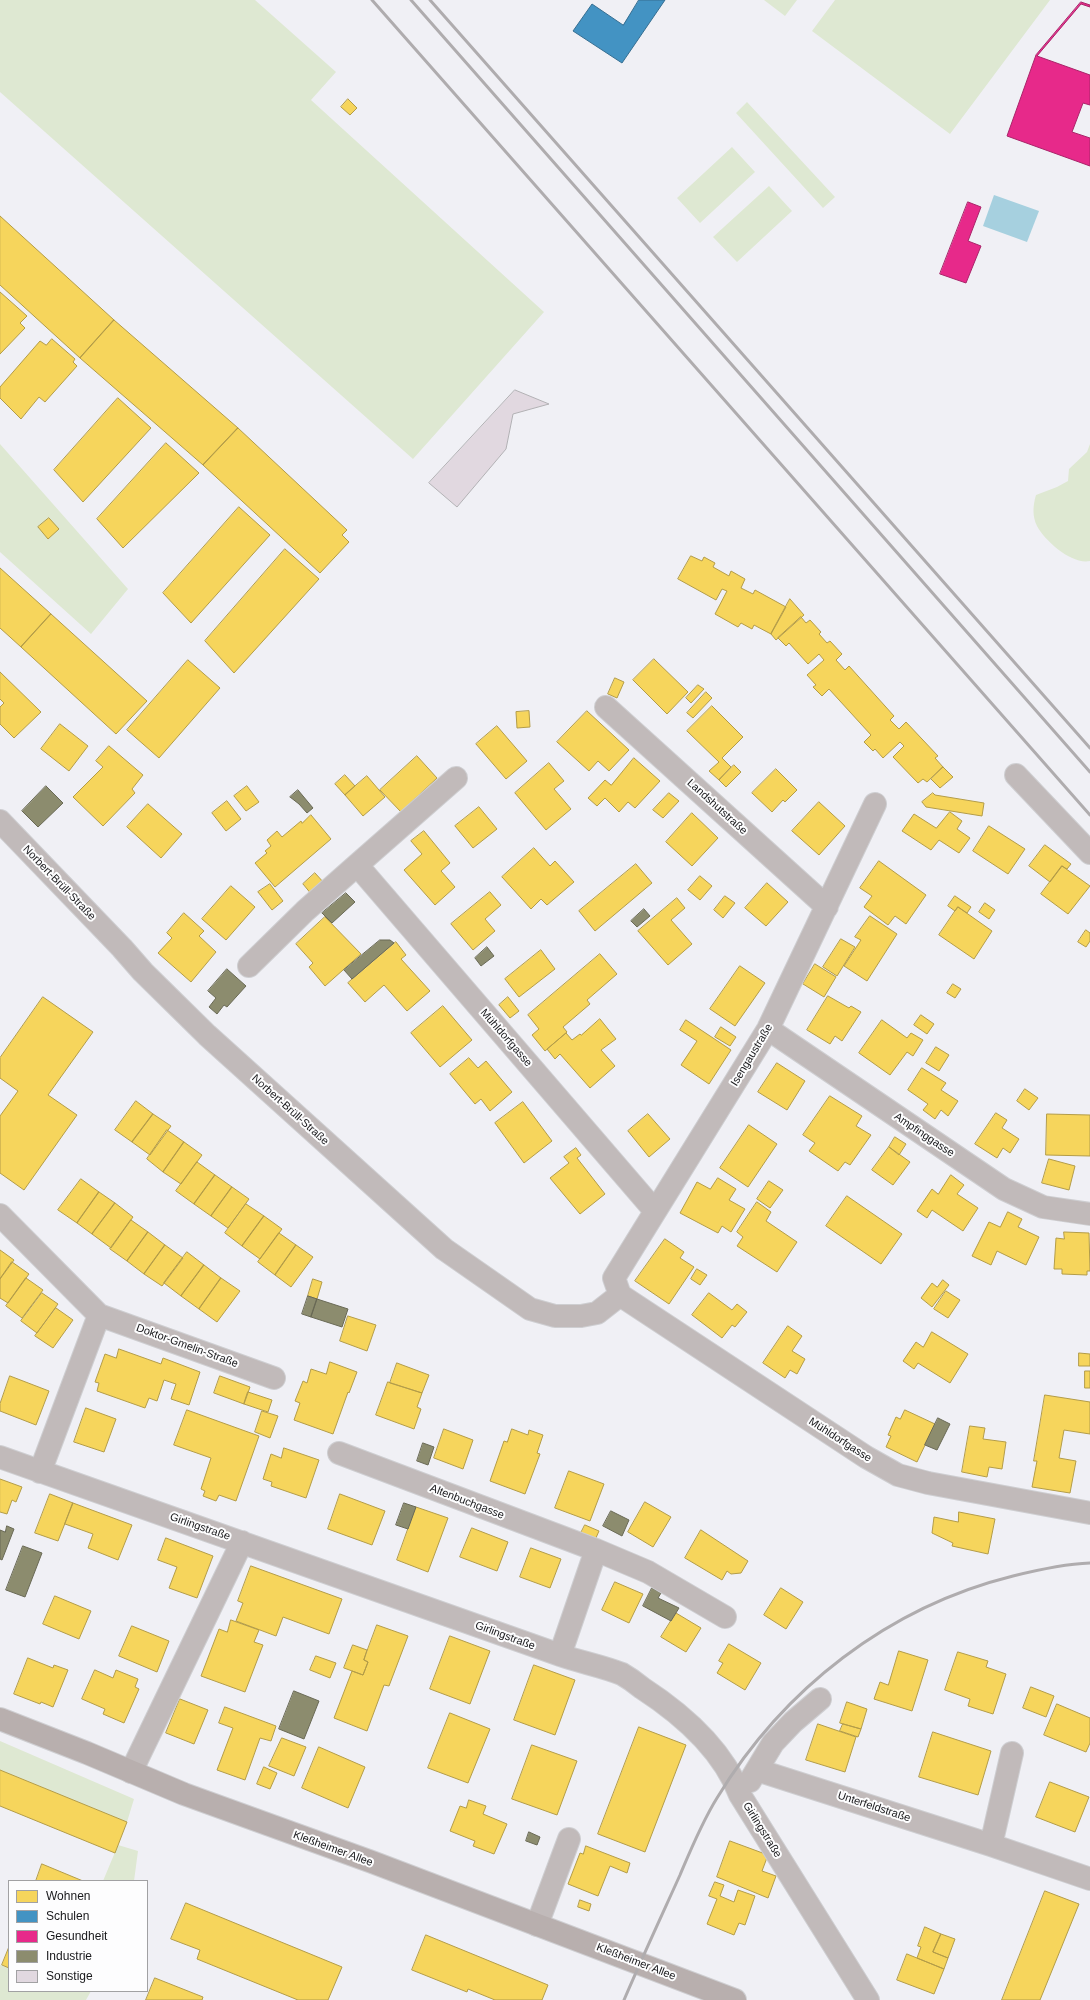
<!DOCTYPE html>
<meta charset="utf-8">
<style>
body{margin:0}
#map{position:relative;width:1090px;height:2000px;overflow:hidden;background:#f0f0f5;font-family:Arial,sans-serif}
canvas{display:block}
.legend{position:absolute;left:8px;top:1880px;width:140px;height:112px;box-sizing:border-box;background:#fdfdfe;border:1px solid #a1a1a3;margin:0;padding:5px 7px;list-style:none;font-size:12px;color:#18181b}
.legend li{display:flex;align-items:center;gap:8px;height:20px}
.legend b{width:20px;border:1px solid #a1a1a3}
</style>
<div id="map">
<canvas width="1090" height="2000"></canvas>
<ul class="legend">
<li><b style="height:11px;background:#f6d55c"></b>Wohnen</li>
<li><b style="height:11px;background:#4393c3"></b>Schulen</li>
<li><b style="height:11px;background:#e7298a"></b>Gesundheit</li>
<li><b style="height:11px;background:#8c8c6e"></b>Industrie</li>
<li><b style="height:11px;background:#e1d8e0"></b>Sonstige</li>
</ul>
</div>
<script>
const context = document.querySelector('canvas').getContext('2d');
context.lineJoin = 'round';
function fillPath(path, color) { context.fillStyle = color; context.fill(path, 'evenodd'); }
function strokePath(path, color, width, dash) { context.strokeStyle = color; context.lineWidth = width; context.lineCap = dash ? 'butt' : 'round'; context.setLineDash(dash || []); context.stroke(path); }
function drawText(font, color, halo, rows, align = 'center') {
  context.font = font + ' Arial,sans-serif'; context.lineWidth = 4; context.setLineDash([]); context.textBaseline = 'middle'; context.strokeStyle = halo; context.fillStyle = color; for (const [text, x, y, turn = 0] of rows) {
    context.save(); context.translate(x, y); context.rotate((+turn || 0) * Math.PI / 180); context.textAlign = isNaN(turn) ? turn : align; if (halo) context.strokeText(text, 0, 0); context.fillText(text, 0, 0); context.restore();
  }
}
fillPath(new Path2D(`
 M0 0H255L336 72 311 100 544 312 413 459 0 92Z
 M764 0H797L785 16Z
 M835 0H1050L950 134 812 31Z
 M747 102 835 197 823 208 736 113Z
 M732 147 755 172 700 223 677 198Z
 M769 186 792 211 737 262 713 237Z
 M0 444 128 589 91 634 0 552Z
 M1090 444V561C1072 565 1045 541 1037 526 1032 516 1033 505 1036 495L1057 487 1068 481 1069 469 1087 452Z
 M0 1741 134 1799 127 1822 0 1770Z
 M118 1845 138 1851 134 1881H103Z
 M0 1965 9 1968V1991H91L86 2000H0Z`), '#dee8d2');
fillPath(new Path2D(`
 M994 195 1039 211 1027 242 983 226Z`), '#a6d0df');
const homes = new Path2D(`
 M348 99 357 108 350 115 341 107Z
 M0 216 114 320 80 358 0 285Z
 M0 292 27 316 20 323 25 328 0 354Z
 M114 320 238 428 203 465 80 358Z
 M52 339 75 359 73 362 77 366 45 402 39 397 21 419 0 398V387L40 341 46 345Z
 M118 398 151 428 83 502 54 470Z
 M238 428 347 530 342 535 349 542 320 573 203 465Z
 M166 443 199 473 123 548 97 519Z
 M239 507 270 535 191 623 163 593Z
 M49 518 59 529 48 539 38 527Z
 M285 549 319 579 234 673 205 641Z
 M691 556 702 561 704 557 715 563 713 567 729 576 731 571 745 579 741 588 753 594 755 590 786 607 771 634 754 625 752 629 741 623 738 627 715 614 727 591 722 589 716 600 678 579Z
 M0 568 51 614 21 647 0 628Z
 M790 599 804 615 776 640 771 634Z
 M51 614 147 701 116 734 21 647Z
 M801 617 806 623 810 620 821 632 819 634 827 643 830 641 842 654 836 660 845 670 849 666 894 716 890 720 899 729 906 722 938 756 935 758 943 767 927 782 923 779 918 783 893 757 904 746 900 742 883 758 875 749 873 751 864 742 871 735 829 689 822 696 813 687 816 685 807 675 824 660 819 654 808 664 789 643 786 646 778 638Z
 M654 659 688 692 667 714 633 680Z
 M188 660 220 688 159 758 127 730Z
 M0 672 41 712 14 738 0 724V707L4 703 0 699Z
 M615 678 624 682 617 698 608 694Z
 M698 685 704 689 691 703 686 698Z
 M706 692 712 698 693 718 687 713Z
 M712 706 743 737 722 758 731 767 719 780 709 771 719 762 687 731Z
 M529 711 530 727 517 728 516 712Z
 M587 711 629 750 609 771 598 761 589 771 557 742Z
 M60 724 88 746 69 771 41 749Z
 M497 726 527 761 506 779 476 744Z
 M109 746 143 775 132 789 135 793 103 826 73 797 103 767 96 761Z
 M417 756 437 778 401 812 380 790Z
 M634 758 660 781 635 808 628 802 619 812 605 798 597 806 588 798 605 780 611 785Z
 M549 763 564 781 554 789 571 809 546 830 515 793Z
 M734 765 741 772 726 787 719 780Z
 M943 767 953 777 940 788 931 779Z
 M776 769 797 790 785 802 783 800 772 812 752 793Z
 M345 775 355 786 345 795 335 784Z
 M367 776 385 797 363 816 345 795Z
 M247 786 259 802 246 811 234 796Z
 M669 793 679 801 663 818 653 810Z
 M933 793 935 795 984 803 982 816 926 807 922 802Z
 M227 801 241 819 226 831 212 813Z
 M819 802 845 826 819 855 792 831Z
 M148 804 182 834 161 858 127 827Z
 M479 807 497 829 473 848 455 826Z
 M950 812 962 821 957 829 970 838 959 853 939 840 931 850 902 831 914 814 936 828Z
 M692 813 718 838 692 866 666 842Z
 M311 815 331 839 275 887 255 863 267 853 265 851 271 846 267 840 277 831 282 837 301 821 302 823Z
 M989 826 1025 849 1008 874 973 851Z
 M424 831 450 863 441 871 455 887 435 905 404 870 422 854 411 841Z
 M1045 845 1071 864 1067 869 1062 866 1050 882 1029 866Z
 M534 848 550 866 555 861 574 882 547 905 541 899 531 909 502 877Z
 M879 861 926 895 906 924 895 916 888 925 864 907 872 896 860 888Z
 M636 864 652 883 595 931 579 911Z
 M1062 866 1090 886 1068 914 1041 894Z
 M315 873 325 884 312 895 303 884Z
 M700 876 712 886 700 900 688 890Z
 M767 883 788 902 766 926 745 908Z
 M270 884 283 901 272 910 258 892Z
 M231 886 255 907 226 940 202 919Z
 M490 892 501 905 485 919 495 931 473 950 451 924Z
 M725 896 735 903 723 918 714 910Z
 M955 896 971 907 967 913 958 907 955 911 948 906Z
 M677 898 685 908 671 920 692 944 668 965 638 931Z
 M985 903 995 910 989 919 979 912Z
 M958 907 992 931 974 959 939 935Z
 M184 913 204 931 199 936 216 952 191 982 158 953 172 938 167 933Z
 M870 916 897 934 867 981 844 966 861 940 855 937Z
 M325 917 361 954 325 986 309 967 313 963 296 944Z
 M1086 930 1090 933V941L1086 947 1078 942Z
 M841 939 855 947 837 976 823 967Z
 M396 942 406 955 401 959 430 991 407 1011 384 985 365 1002 348 983Z
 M541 950 555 969 519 997 505 979Z
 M600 954 617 974 587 1000 590 1004 563 1027 567 1032 545 1051 532 1035 539 1029 528 1015Z
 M815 964 836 977 824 997 803 984Z
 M740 966 765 983 735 1026 710 1009Z
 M953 984 961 989 955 998 947 993Z
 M828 996 849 1008 851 1006 861 1012 842 1041 835 1036 830 1044 807 1030Z
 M43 997 93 1032 48 1095 77 1115 24 1190 0 1173V1116L18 1091 0 1078V1058Z
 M508 997 519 1011 510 1018 499 1005Z
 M443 1006 472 1040 440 1067 411 1033Z
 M921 1015 934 1024 927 1034 914 1025Z
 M600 1019 616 1039 601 1050 615 1066 590 1088 560 1054 555 1059 547 1049 566 1033 572 1040 580 1034 581 1035Z
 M686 1020 731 1050 709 1084 681 1065 697 1041 680 1030Z
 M882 1020 907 1038 911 1033 923 1040 913 1056 907 1052 890 1075 859 1053Z
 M721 1027 736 1037 730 1046 715 1037Z
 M936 1047 949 1055 939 1071 926 1063Z
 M469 1058 478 1068 486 1061 512 1092 490 1111 481 1099 475 1104 450 1074Z
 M777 1063 805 1081 787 1110 758 1092Z
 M922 1068 946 1083 941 1090 958 1101 948 1116 941 1110 935 1119 923 1110 928 1104 908 1090Z
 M1025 1089 1038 1098 1029 1110 1017 1101Z
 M830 1096 862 1116 856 1126 871 1135 850 1165 845 1162 838 1171 809 1151 815 1143 803 1135Z
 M136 1101 153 1114 132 1142 115 1130Z
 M523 1102 552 1141 524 1163 495 1123Z
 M996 1113 1007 1120 1002 1128 1019 1139 1010 1153 1003 1148 997 1158 975 1144Z
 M153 1114 171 1126 150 1155 132 1142Z
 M648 1114 670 1139 649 1157 628 1131Z
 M1047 1114 1090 1115V1156L1046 1155Z
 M749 1125 777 1144 748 1187 720 1168Z
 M167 1130 184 1142 163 1172 147 1159Z
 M895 1137 906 1144 899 1155 889 1147Z
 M184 1142 202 1155 181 1184 163 1172Z
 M889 1147 910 1162 893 1185 872 1170Z
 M576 1148 581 1155 577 1158 605 1194 580 1214 550 1178 569 1163 564 1157Z
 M1049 1159 1075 1166 1069 1190 1042 1183Z
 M197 1162 215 1175 194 1204 176 1191Z
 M215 1175 232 1187 211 1216 194 1204Z
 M951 1175 964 1185 957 1194 978 1208 963 1231 932 1210 927 1218 917 1211 932 1189 938 1194Z
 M718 1178 736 1189 729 1200 745 1209 731 1232 722 1226 718 1233 680 1213 697 1182 710 1189Z
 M81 1179 99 1192 77 1223 58 1210Z
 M769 1181 783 1190 770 1208 757 1199Z
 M232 1187 249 1199 228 1228 211 1216Z
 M99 1192 115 1203 92 1234 77 1223Z
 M847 1196 902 1234 881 1264 826 1226Z
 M757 1202 771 1212 766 1221 797 1242 777 1272 737 1246 743 1237 737 1232Z
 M115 1203 133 1217 111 1248 92 1234Z
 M246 1204 264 1216 242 1246 225 1233Z
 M1008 1212 1022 1219 1018 1227 1039 1237 1026 1265 997 1251 991 1265 972 1256 989 1222 1000 1227Z
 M264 1216 282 1229 260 1259 242 1246Z
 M131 1220 148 1232 127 1261 110 1249Z
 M148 1232 165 1245 144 1274 127 1261Z
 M1064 1232 1089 1233 1090 1271H1087V1275L1062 1274V1269H1054L1056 1238 1064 1239Z
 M279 1233 296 1245 275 1275 258 1262Z
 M665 1239 684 1252 680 1258 694 1267 669 1304 635 1281Z
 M165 1245 183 1258 162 1286 144 1274Z
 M296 1245 313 1257 291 1287 275 1275Z
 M0 1250 14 1260 0 1279Z
 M187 1252 204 1265 181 1296 164 1283Z
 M12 1262 29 1274 8 1303 0 1298V1279Z
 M204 1265 221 1278 199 1309 181 1296Z
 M697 1269 707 1275 700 1285 691 1279Z
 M26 1278 43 1290 22 1318 6 1306Z
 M221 1278 240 1291 217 1322 199 1309Z
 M313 1279 322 1282 317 1299 308 1296Z
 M943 1280 949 1285 932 1307 921 1298 932 1283 937 1287Z
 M946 1291 960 1300 948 1318 934 1309Z
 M42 1293 58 1304 37 1333 21 1321Z
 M709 1293 732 1310 737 1304 747 1312 735 1327 732 1325 722 1338 692 1315Z
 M56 1308 73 1320 53 1348 35 1336Z
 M348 1316 376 1325 367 1351 340 1341Z
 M788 1326 802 1336 792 1351 805 1359 797 1374 790 1370 785 1378 763 1363Z
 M932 1332 968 1354 950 1383 918 1363 914 1369 903 1361 916 1342 923 1347Z
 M119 1349 161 1364 163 1358 200 1372 189 1405 171 1399 176 1384 164 1380 157 1401 149 1398 145 1408 97 1391 99 1383 95 1382 105 1354 116 1358Z
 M1079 1353 1090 1354V1366H1079Z
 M330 1362 357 1372 349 1393 348 1392 333 1434 294 1420 300 1403 295 1401 303 1381 307 1383 311 1369 326 1374Z
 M397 1363 429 1375 422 1393 390 1383Z
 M1085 1371H1090V1388H1085Z
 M10 1376 49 1391 36 1425 0 1411V1404Z
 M220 1376 250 1387 244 1404 214 1393Z
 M388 1382 422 1393 417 1407 421 1409 414 1429 376 1415Z
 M248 1392 272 1400 268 1412 244 1404Z
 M1045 1395 1090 1402V1434L1064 1430 1059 1458 1076 1461 1070 1493 1032 1487 1037 1461H1034Z
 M86 1408 116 1419 104 1452 74 1442Z
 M187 1410 259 1436 236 1501 219 1495 216 1501 203 1496 205 1491 201 1489 211 1458 174 1445Z
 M905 1410 935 1424 917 1462 886 1447 891 1436 888 1435 896 1417 900 1419Z
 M262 1411 278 1416 270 1438 255 1432Z
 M970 1426 985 1428 983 1439 1006 1442 1002 1469 989 1467 987 1477 962 1472Z
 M444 1429 473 1440 463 1469 434 1458Z
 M512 1429 528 1435 529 1430 543 1435 537 1453 540 1454 525 1494 490 1481 504 1441 507 1442Z
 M284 1448 319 1460 306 1498 271 1486 272 1482 263 1479 271 1454 281 1458Z
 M569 1471 604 1484 590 1521 555 1508Z
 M0 1479 22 1487 16 1502 12 1500 7 1514 0 1512Z
 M50 1494 73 1503 58 1541 35 1533Z
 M340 1494 385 1511 372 1545 328 1529Z
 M645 1502 671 1517 653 1547 628 1532Z
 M73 1503 132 1525 118 1560 88 1548 93 1534 65 1524Z
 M416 1507 448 1518 428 1572 397 1560Z
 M959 1512 995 1519 988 1554 952 1546 953 1543 932 1533 934 1517 958 1522Z
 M585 1525 599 1531 595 1540 581 1533Z
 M472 1528 508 1542 497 1571 460 1557Z
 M701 1530 748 1561 741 1573 731 1574 727 1571 722 1580 685 1558Z
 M166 1538 213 1556 197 1598 169 1588 177 1567 158 1560Z
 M531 1548 561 1559 550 1588 520 1577Z
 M251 1566 342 1599 329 1634 283 1617 276 1636 236 1621 243 1603 238 1601Z
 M615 1582 643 1594 629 1623 602 1610Z
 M781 1588 803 1602 786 1629 764 1615Z
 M55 1596 91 1611 79 1639 43 1624Z
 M676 1613 701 1628 686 1652 661 1637Z
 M231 1620 259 1630 254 1642 263 1645 245 1692 201 1676 219 1629 227 1632Z
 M377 1625 408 1636 389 1686 384 1685 367 1731 334 1718 352 1671 363 1675 368 1662 364 1660Z
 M132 1626 169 1641 157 1672 119 1656Z
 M450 1636 490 1651 470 1704 430 1689Z
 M729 1644 761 1663 745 1690 717 1673 723 1663 719 1661Z
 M353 1645 367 1650 364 1660 368 1662 363 1675 344 1668Z
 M899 1651 928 1660 912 1711 874 1699 880 1682 888 1685Z
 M958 1652 988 1661 986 1667 1006 1674 993 1714 968 1706 970 1699 945 1690Z
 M316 1656 336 1663 330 1678 310 1670Z
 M28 1658 53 1668 54 1665 68 1670 53 1707 41 1702 40 1704 14 1694Z
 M534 1665 575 1680 555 1735 514 1720Z
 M95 1670 113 1678 116 1670 138 1679 135 1687 139 1689 124 1723 103 1714 105 1709 82 1699Z
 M1031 1687 1054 1696 1046 1717 1023 1708Z
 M180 1699 208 1710 194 1744 166 1733Z
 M847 1702 867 1709 861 1729 840 1723Z
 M1057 1704 1090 1718V1743L1086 1752 1044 1735Z
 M225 1707 276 1726 271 1741 260 1738 245 1780 217 1770 233 1728 219 1723Z
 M450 1713 490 1729 468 1783 428 1768Z
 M818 1724 856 1737 845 1772 806 1760Z
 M843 1724 861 1729 858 1737 840 1731Z
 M639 1727 686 1745 645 1852 598 1834Z
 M933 1732 991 1751 978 1795 919 1777Z
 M282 1738 306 1747 294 1776 269 1766Z
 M532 1745 577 1761 557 1815 512 1799Z
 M319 1747 365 1767 348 1808 302 1788Z
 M264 1767 277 1773 270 1789 257 1784Z
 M0 1770 127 1822 115 1853 0 1806Z
 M1050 1782 1089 1797 1075 1832 1036 1817Z
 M469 1800 486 1806 483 1814 507 1824 494 1854 473 1846 475 1841 450 1831 460 1806 466 1808Z
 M730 1841 768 1855 762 1871 776 1876 768 1898 717 1877Z
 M586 1846 630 1863 627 1873 610 1866 598 1896 568 1884 580 1853 583 1854Z
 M42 1864 83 1881H36Z
 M715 1882 724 1885 720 1896 734 1902 738 1890 755 1896 745 1925 739 1923 734 1935 707 1924 717 1899 709 1896Z
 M1045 1891 1079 1904 1040 2000H1002Z
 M580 1900 591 1904 589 1911 578 1907Z
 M186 1903 342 1967 328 2000H298L197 1959 200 1950 171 1939Z
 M925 1927 941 1934 933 1952 948 1958 944 1969 917 1958 921 1947 918 1946Z
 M941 1934 955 1939 948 1958 933 1952Z
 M426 1935 548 1985 542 2000H495L468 1989 467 1992 412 1970Z
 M9 1947V1968L2 1965Z
 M907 1954 944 1969 934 1994 897 1980Z
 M155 1978 203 1997 202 2000H146Z`);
fillPath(homes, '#f6d55c');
strokePath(homes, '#b39c48', 1);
const schools = new Path2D(`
 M639 0H665L622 63 573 31 592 4 623 25Z`);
fillPath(schools, '#4393c3');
strokePath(schools, '#366e91', 1);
const health = new Path2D(`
 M1081 2 1090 5V7L1081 4 1037 56 1090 75V105L1083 103 1072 132 1090 138V166L1007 136 1036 55Z
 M968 202 981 207 968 241 981 246 966 283 940 274Z`);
fillPath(health, '#e7298a');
strokePath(health, '#a92469', 1);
const industry = new Path2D(`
 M46 786 63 803 38 827 22 811Z
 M298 790 313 808 307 813 299 804 290 797Z
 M346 893 355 902 332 923 322 913Z
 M644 909 650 916 637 927 631 921Z
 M380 940H390L394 943 352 979 344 970Z
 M487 947 494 956 481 966 475 958Z
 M227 969 246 986 227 1007 224 1005 217 1014 209 1007 216 998 208 991Z
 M308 1296 317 1299 311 1317 302 1314Z
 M317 1299 348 1309 342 1327 311 1317Z
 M938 1418 950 1424 937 1450 925 1445Z
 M423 1443 434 1447 428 1465 417 1461Z
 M404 1503 416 1507 408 1529 396 1525Z
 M611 1511 629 1520 622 1536 603 1526Z
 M7 1526 14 1529 2 1560 0 1559V1530L5 1532Z
 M23 1546 42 1553 25 1597 6 1590Z
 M652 1588 661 1593 658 1598 679 1608 671 1621 643 1606Z
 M294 1691 319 1701 304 1739 279 1729Z
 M529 1832 540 1837 537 1845 526 1841Z`);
fillPath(industry, '#8c8c6e');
strokePath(industry, '#696955', 1);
const building = new Path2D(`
 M515 390 549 404 513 414 506 449 457 507 429 483Z`);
fillPath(building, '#e1d8e0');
strokePath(building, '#b2b1b4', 1);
const street = new Path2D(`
 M606 707 827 907
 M1016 775 1090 853
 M0 821 122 948 143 972 207 1035 444 1249 530 1309 555 1316H581L597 1313 620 1295
 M357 865 456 778
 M249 966 305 911 357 865 655 1211
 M768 1029 1004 1189 1043 1207 1090 1214
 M0 1215 99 1315 274 1378
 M620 1295 614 1278 768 1029 875 804
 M620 1295 866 1457 898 1475 928 1483 1090 1513
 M339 1453 596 1550 560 1655
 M0 1457 560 1655C580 1662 602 1666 622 1674 629 1678 636 1683 642 1688 682 1714 723 1750 740 1795L868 2000
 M40 1472 99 1315
 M596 1550 648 1572 725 1617
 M757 1770 991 1845 1090 1879
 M131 1772 242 1542
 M750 1781 773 1743 793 1722 820 1699
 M991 1845 1012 1753
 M537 1925 569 1839`);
const secondary = new Path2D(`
 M0 1719 87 1753 184 1794 372 1862 735 2000`);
strokePath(street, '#ceced1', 24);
strokePath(secondary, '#ceced1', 24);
strokePath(street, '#c1baba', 22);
strokePath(secondary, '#b8afae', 22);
strokePath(new Path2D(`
 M372 0 1090 815
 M411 0 1090 772
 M430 0 1090 748
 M624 2000C642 1958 661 1917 680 1875 691 1849 702 1822 717 1798 783 1689 888 1607 1013 1576 1037 1570 1064 1564 1090 1563`), '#afacae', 3);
drawText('11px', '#18181b', '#fdfdfe', [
 ["Landshutstraße",717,807,42],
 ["Norbert-Brüll-Straße",59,883,46],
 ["Mühldorfgasse",506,1038,49],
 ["Isengaustraße",752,1055,-59],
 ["Norbert-Brüll-Straße",290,1110,42],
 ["Ampfinggasse",924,1135,34],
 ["Doktor-Gmelin-Straße",187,1346,20],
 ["Mühldorfgasse",840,1440,33],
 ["Altenbuchgasse",467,1502,21],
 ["Girlingstraße",200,1527,19],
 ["Girlingstraße",505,1636,20],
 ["Unterfeldstraße",874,1807,18],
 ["Girlingstraße",762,1830,58],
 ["Kleßheimer Allee",333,1849,20],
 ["Kleßheimer Allee",636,1962,21]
]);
</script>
